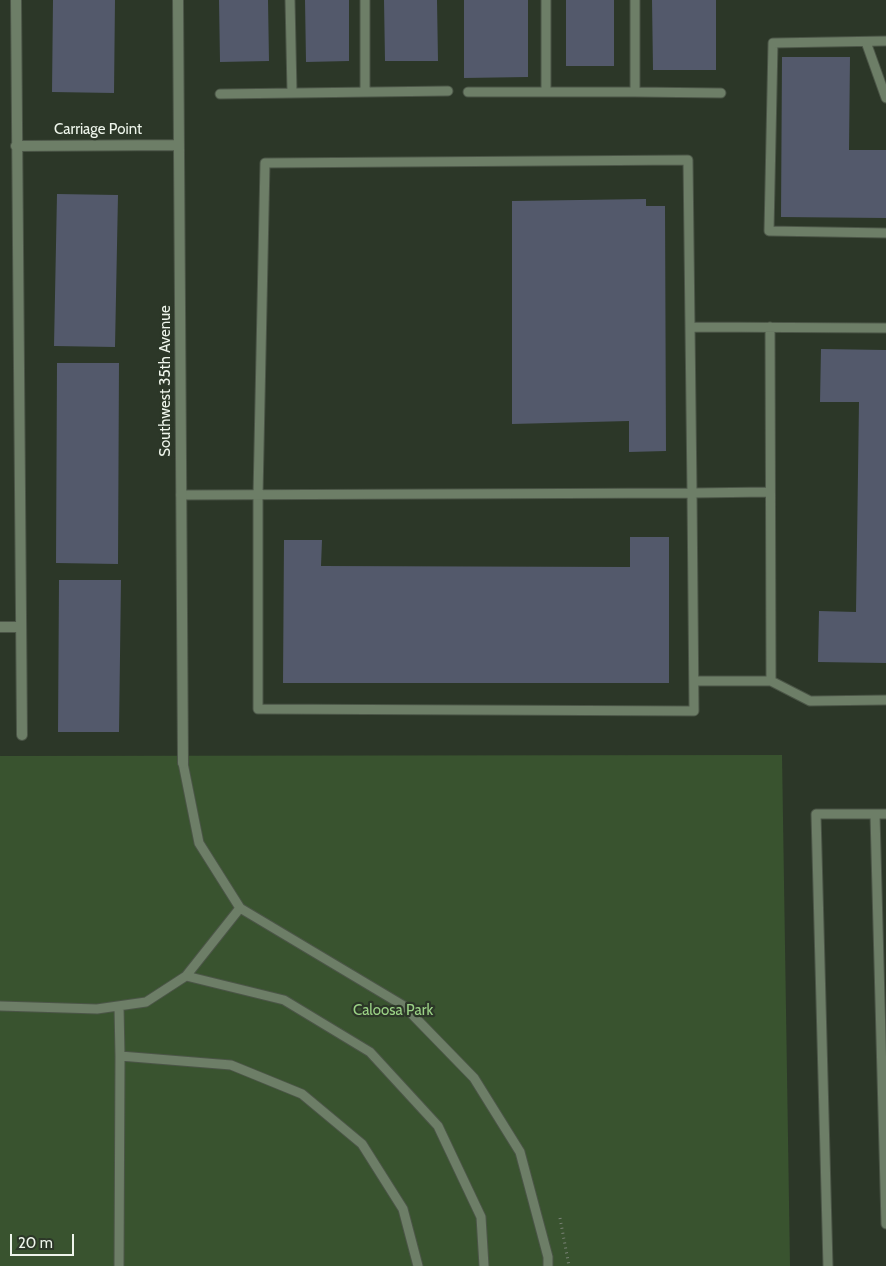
<!DOCTYPE html>
<style>
body{margin:0}
#map{position:relative;width:886px;height:1266px;overflow:hidden;background:#2c3728;font-family:Cabin,sans-serif}
canvas{display:block}
.scale{position:absolute;left:10px;top:1234px;width:64px;height:22px;box-sizing:border-box;border:2px solid #eef5eb;border-top:0;padding-left:6px;font-size:15px;line-height:18px;white-space:nowrap;color:#eef5eb;-webkit-text-stroke:4px #2c3728;paint-order:stroke}
</style>
<div id="map">
<canvas width="886" height="1266"></canvas>
<div class="scale">20 m</div>
</div>
<script>
const context = document.querySelector('canvas').getContext('2d');
context.lineJoin = 'round';
function fillPath(path, color) { context.fillStyle = color; context.fill(path, 'evenodd'); }
function strokePath(path, color, width, dash) { context.strokeStyle = color; context.lineWidth = width; context.lineCap = dash ? 'butt' : 'round'; context.setLineDash(dash || []); context.stroke(path); }
function drawText(font, color, halo, rows, align = 'center') {
  context.font = font + ' Cabin,sans-serif'; context.lineWidth = 4.5; context.setLineDash([]); context.textBaseline = 'middle'; context.strokeStyle = halo; context.fillStyle = color; for (const [text, x, y, turn = 0] of rows) {
    context.save(); context.translate(x, y); context.rotate((+turn || 0) * Math.PI / 180); context.textAlign = isNaN(turn) ? turn : align; if (halo) context.strokeText(text, 0, 0); context.fillText(text, 0, 0); context.restore();
  }
}
fillPath(new Path2D(`
 M782 755 790 1266H0V756Z`), '#39532f');
fillPath(new Path2D(`
 M53 0H115L114 93 52 92Z
 M219 0H268L269 61 220 62Z
 M305 0H349V61L306 62Z
 M384 0H437L438 61H385Z
 M464 0H528V77L464 78Z
 M566 0H614V66H566Z
 M652 0H716V70H653Z
 M782 57H850L849 150H886V218L781 217Z
 M57 194 118 195 115 347 54 346Z
 M646 199V206H665L666 451 629 452V421L512 424V201Z
 M821 349 886 350V663L818 662 819 611 856 612 859 402H820Z
 M57 363H119L118 564 56 563Z
 M630 537H669V683H283L284 540H322L321 566 630 567Z
 M59 580H121L119 732H58Z`), '#53596b');
const lane = new Path2D(`
 M290 0 292 92
 M365 0V92
 M546 0V92
 M886 41 773 43 769 231 886 233
 M866 42 886 98
 M468 92H635V0
 M635 92 721 93
 M220 94 448 91
 M690 327 886 328
 M181 495 692 493 694 711 258 709V495L265 163 688 160 692 493 770 492
 M694 681H771L770 327
 M771 681 810 701 886 700
 M183 763 199 843 240 908 404 1006 474 1078 520 1152 548 1257V1266
 M875 815 886 1224
 M186 976 284 1000 370 1052 438 1126 481 1217 484 1266
 M0 1006 97 1009 146 1002 186 976 240 908
 M119 1006 120 1056
 M119 1266 120 1056 231 1065 302 1094 362 1144 403 1209 418 1266
 M828 1266 816 814H886`);
const street = new Path2D(`
 M16 0 22 735
 M178 0 183 763
 M16 146 179 145
 M0 627H21`);
strokePath(lane, '#4b5547', 11);
strokePath(street, '#4b5547', 12);
strokePath(new Path2D(`
 M560 1218 569 1266`), '#798275', 3, [1, 4]);
strokePath(lane, '#6d7e67', 9);
strokePath(street, '#6d7e67', 10);
drawText('15px', '#eef5eb', '#2c3728', [
 ["Carriage Point",98,130],
 ["Southwest 35th Avenue",166,381,-90]
]);
drawText('15px', '#9bd286', '#2c3728', [
 ["Caloosa Park",393,1011]
]);
</script>
